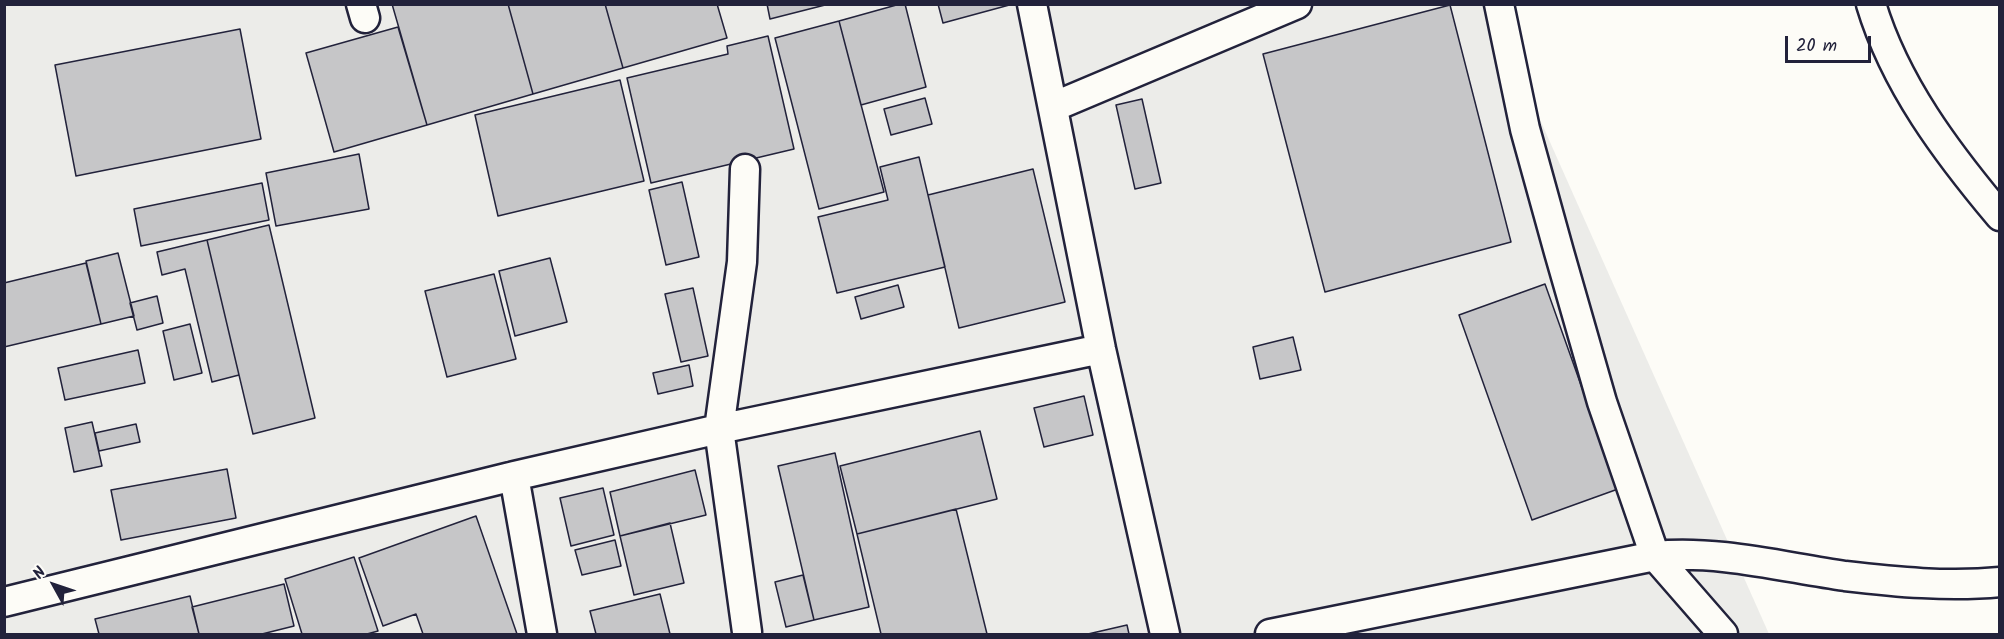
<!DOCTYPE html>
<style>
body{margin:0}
#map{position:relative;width:2004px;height:639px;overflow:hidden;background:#fdfcf7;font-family:Kalam,sans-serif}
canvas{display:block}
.frame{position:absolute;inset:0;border:6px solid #22223b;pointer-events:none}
.north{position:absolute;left:24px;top:555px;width:60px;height:60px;-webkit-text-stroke:4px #fdfcf7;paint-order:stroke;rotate:310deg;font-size:16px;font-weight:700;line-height:24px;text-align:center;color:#22223b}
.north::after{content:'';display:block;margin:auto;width:21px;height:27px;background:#22223b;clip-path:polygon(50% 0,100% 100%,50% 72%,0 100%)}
.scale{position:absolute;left:1785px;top:36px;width:86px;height:27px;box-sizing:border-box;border:3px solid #22223b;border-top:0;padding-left:8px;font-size:18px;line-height:21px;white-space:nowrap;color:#22223b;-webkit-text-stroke:4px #fdfcf7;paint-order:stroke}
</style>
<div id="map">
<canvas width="2004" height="639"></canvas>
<div class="frame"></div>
<div class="north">N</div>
<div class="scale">20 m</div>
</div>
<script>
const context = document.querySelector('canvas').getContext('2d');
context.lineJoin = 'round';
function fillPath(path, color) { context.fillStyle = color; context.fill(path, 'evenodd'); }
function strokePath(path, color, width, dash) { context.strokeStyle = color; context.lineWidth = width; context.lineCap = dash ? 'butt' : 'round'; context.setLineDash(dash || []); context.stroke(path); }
fillPath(new Path2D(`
 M4 5H1489L1769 634H5Z`), '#ecece9');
const building = new Path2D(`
 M392 4H508L533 94 427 125Z
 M508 4H605L623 68 533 94Z
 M605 4H717L727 38 623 68Z
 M767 4H829L770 19Z
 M900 4H905L926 87 861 105 839 21Z
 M938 4H1013L943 23Z
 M1450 5 1511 242 1325 292 1263 54Z
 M839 21 884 192 819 209 775 38Z
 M398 27 427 125 334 152 306 53Z
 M240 29 261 139 76 176 55 65Z
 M768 36 794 149 651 183 627 78 728 54 727 46Z
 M620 80 644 181 498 216 475 115Z
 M925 98 932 124 891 135 884 109Z
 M1142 99 1161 183 1135 189 1116 105Z
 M359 154 369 209 276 226 266 173Z
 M919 157 945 267 837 293 818 217 888 200 880 167Z
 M1033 169 1065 302 959 328 928 195Z
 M682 182 699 257 666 265 649 190Z
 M262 183 269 220 141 246 134 209Z
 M269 225 315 418 253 434 207 240Z
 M207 240 239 375 212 382 185 269 162 275 157 252Z
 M118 253 134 316 101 324 86 261Z
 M550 258 567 322 515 336 499 271Z
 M86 263 101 324 4 347V283Z
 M494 274 516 359 447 377 425 291Z
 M1545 284 1618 489 1532 520 1459 315Z
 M898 285 904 307 861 319 855 297Z
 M693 288 708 356 681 362 665 294Z
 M157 296 163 323 137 330 130 303Z
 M190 324 202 373 174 380 163 331Z
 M1293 337 1301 370 1260 379 1253 347Z
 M138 350 145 383 65 400 58 368Z
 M689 365 693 386 658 394 653 373Z
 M1084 396 1093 435 1044 447 1034 408Z
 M92 422 102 466 74 472 65 428Z
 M136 424 140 442 99 451 95 433Z
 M980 431 997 499 857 534 840 466Z
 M835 453 869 607 814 620 778 466Z
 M227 469 236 518 121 540 111 490Z
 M695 470 706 515 620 536 610 492Z
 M603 488 614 535 571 546 560 498Z
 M956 509 987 634H881L857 534Z
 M476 516 517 634H423L416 614 383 626 359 558Z
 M670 523 684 583 634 595 620 536Z
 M615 540 621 566 582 575 575 550Z
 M354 557 378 631 367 634H302L285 579Z
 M803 575 814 620 786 627 775 582Z
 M284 584 294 626 262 634H199L192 607Z
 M660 594 670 634H596L590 611Z
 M190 596 199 634H99L95 619Z
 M1127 625 1129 634H1088Z`);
fillPath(building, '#c6c6c8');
strokePath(building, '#22223b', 1.5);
const minor = new Path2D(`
 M361 4 365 18
 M1032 4 1101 349 1165 634
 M1499 4 1525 129 1559 252 1602 402 1655 556 1723 634
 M1871 4C1895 84 1947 153 2000 216
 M1053 107 1297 4
 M745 169 742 262 719 429 747 632
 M514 476 542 634
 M4 602 514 476 719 429 1101 349
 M1270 634 1655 556C1719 550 1782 567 1845 576 1896 582 1949 587 2000 582`);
strokePath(minor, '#22223b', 33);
strokePath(minor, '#fdfcf7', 28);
</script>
